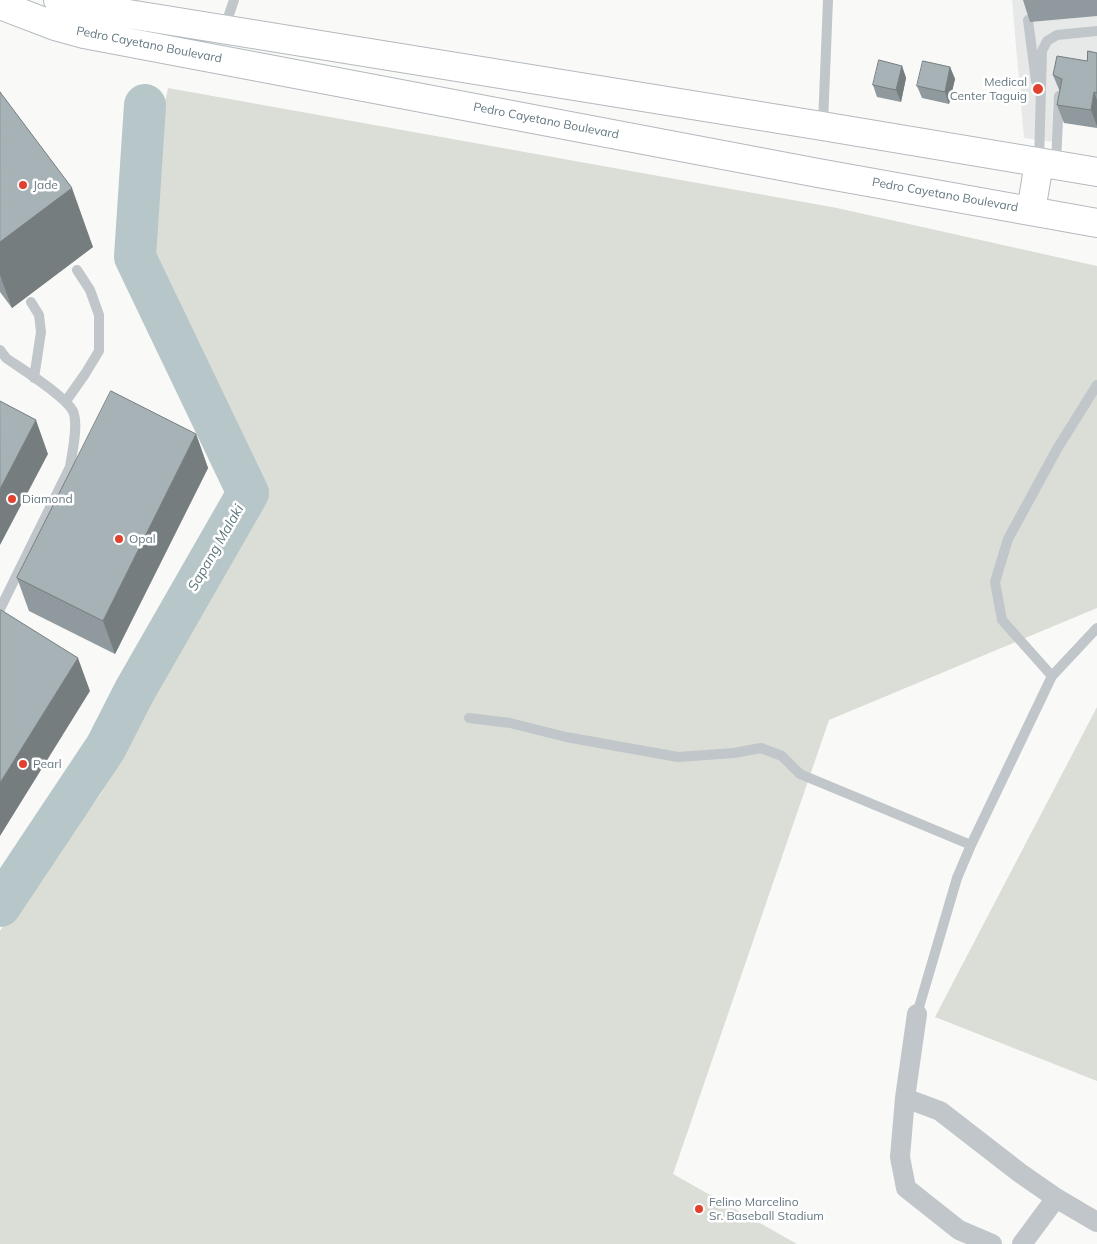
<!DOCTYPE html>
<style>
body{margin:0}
canvas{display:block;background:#f9f9f7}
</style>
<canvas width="1097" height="1244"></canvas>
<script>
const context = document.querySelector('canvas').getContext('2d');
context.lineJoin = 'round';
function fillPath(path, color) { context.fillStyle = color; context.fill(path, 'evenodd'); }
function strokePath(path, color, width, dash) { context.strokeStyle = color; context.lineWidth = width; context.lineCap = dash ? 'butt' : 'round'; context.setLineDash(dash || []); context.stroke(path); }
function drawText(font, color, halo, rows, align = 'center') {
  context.font = font + ' Mulish,sans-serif'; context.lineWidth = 5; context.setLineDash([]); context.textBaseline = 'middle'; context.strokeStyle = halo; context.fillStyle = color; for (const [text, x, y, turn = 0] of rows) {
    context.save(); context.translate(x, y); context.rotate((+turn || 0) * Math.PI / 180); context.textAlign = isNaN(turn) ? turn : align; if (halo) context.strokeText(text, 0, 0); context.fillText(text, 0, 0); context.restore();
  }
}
fillPath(new Path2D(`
 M1012 0H1097V120L1055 118 1054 142 1024 138Z`), '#e7e9e8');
fillPath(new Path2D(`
 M168 88 837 208 1097 266V608L829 720 673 1174 797 1244H0V931L13 910 100 795 161 685 263 491 149 238 150 175Z
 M1097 707V1081L935 1017Z`), '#daded6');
strokePath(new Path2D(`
 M0 906 106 747 134 692 248 493 135 257 145 105`), '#b7c6c8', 42);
const secondary = new Path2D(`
 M58 0 85 7 822 126 1097 172
 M0 5 55 26 84 34 818 173 1097 223
 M1031 211 1039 163`);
strokePath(secondary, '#b3babe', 30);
strokePath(new Path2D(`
 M1028 20 1036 81
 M224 29 234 0
 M823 124 828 0
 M1039 162 1042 51 1047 41 1057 35 1097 31
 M1056 164 1059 96
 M31 302 39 315 41 332 34 378
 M0 350 6 358C20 368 71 399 74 414 78 428 72 453 70 467L0 609
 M66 401 85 374 99 351V315L90 290 77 270
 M1052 676 1097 628
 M469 718 510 723 566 737 678 757 734 753 761 748 782 756 800 774 971 845
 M917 1014 957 878 971 845 1052 676 1002 620 995 582 1008 539 1057 449 1097 385`), '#c0c6c9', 10);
strokePath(new Path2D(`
 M917 1014 905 1098 940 1111 1020 1173 1056 1198 1097 1222
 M905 1098 900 1157 906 1188 959 1230 992 1244
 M1022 1244 1056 1198`), '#c0c6c9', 20);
strokePath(secondary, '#fff', 28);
fillPath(new Path2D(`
 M1023 0H1097V16L1030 22Z
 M1097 53V128L1064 123 1057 105 1060 92 1053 75 1087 61Z
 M902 66 906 78 901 102 877 97 873 85Z
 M950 67 955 79 949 104 922 98 917 86Z
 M0 92 93 247 12 308 0 292Z
 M196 434 208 468 115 654 29 611 17 578Z`), '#90999d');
fillPath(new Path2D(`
 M902 66 906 78 901 102 896 90Z
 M950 67 955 79 949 104 945 92Z
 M1094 92 1097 100V126L1091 110Z
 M72 188 93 247 12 308 0 275V242Z
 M36 420 48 454 0 545V489Z
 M196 434 208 468 115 654 103 621Z
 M78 658 90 691 0 836V783Z`), '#757d7f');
const building = new Path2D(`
 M1088 51 1097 53V93L1094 92 1091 110 1057 105 1062 79 1053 75 1057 56 1087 61Z
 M879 60 902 66 896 90 873 85Z
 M923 61 950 67 945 92 917 86Z
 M0 92 72 188 0 242Z
 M111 391 196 434 103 621 17 578Z
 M0 401 36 420 0 489Z
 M1 610 78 658 0 783V611Z`);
fillPath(building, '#a7b2b6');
strokePath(building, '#757d7f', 1);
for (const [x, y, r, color] of [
 [1038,89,6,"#e14230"],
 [23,185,5,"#e14230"],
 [12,499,5,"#e14230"],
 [119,539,5,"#e14230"],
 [23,764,5,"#e14230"],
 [699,1209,5,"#e14230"]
]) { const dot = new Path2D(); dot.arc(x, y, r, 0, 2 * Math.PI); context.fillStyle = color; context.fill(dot); strokePath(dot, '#fff', 2); }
drawText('12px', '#657982', '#fff', [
 ["Pedro Cayetano Boulevard",149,45,11],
 ["Pedro Cayetano Boulevard",546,121,11],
 ["Pedro Cayetano Boulevard",945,195,10]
]);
drawText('12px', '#657982', '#fff', [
 ["Medical",1027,82,"right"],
 ["Center Taguig",1027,96,"right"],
 ["Jade",33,185],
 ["Diamond",22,499],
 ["Opal",129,539],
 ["Pearl",33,764],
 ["Felino Marcelino",709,1202],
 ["Sr. Baseball Stadium",709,1216]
], 'left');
drawText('italic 14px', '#60787c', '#fff', [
 ["Sapang Malaki",216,548,-60]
]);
</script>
